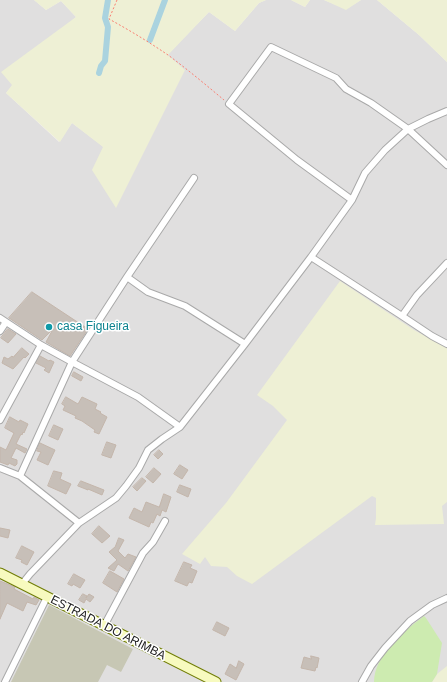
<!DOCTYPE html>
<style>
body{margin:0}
canvas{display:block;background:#f2efe9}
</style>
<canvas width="447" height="682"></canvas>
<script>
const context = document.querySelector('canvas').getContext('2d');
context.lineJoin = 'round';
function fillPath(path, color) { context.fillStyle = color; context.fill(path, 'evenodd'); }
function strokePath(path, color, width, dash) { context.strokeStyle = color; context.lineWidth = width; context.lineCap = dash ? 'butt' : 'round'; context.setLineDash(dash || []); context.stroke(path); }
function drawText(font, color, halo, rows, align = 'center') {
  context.font = font + ' Helvetica,sans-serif'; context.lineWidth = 3; context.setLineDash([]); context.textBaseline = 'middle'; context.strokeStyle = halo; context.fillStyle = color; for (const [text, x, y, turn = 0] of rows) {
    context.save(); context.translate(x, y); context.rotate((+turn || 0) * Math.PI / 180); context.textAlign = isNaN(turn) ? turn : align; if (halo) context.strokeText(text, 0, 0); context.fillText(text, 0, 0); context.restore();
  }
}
fillPath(new Path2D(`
 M0 0H34L46 10 61 1 76 17 6 93 59 142 72 123 104 147 167 55 209 12 235 31 259 3 266 0H291L305 7 310 0H324L346 9 361 0H377L419 35 447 62V682H0Z`), '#e0dfdf');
fillPath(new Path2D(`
 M49 605 133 649 121 672 107 665 98 682H11Z`), '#c7c7b4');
fillPath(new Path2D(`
 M34 0H266L259 3 235 31 209 12 168 55 185 70 116 208 92 170 103 147 72 123 60 142 6 93 12 85 1 72 76 17 61 1 46 10Z
 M291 0H310L305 7Z
 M324 0H361L346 10Z
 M377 0H447V62L419 35Z
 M340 281 414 330 447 348V502L442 506 444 524 375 525 376 518V498L372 496 252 584 237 576 227 567 211 566 205 557 200 564 182 554 226 503 287 420 273 406 257 395Z
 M447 666V682H432L437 674Z`), '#eef0d5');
fillPath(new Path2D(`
 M424 616 426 618 442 643 437 674 432 682H374C374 655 404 631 424 616Z`), '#cdebb0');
strokePath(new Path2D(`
 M150 40 165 0
 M99 73 101 66 105 61 108 27 105 18 108 0`), '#aad3df', 6);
const building = new Path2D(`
 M32 292 88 329 70 356 46 342 52 331H51L42 340 9 318Z
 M8 329 16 334 8 343 1 338Z
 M22 348 29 354 25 358 24 357 13 369 2 363 4 357 8 359 12 356 13 357Z
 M40 356 49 361 50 360 54 362 49 373 44 370 46 368 36 363Z
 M74 372 83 377 81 381 72 376Z
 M66 397 78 404 82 397 97 404 95 409 101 412 100 413 107 417 99 434 94 432 95 430 82 421 75 418 76 416 63 410 65 406 62 404Z
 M10 417 19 422 20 420 28 424 24 433 23 432 22 435 21 434 16 444 27 449 25 453 16 448 11 458 17 460V464L15 466 9 463 8 465 0 462V447L6 450 14 433 5 428Z
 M54 425 63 429 58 440 49 436Z
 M107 442 116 445 111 458 102 455Z
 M40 443 55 450 48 465 37 460 41 452 37 451Z
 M159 450 163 454 158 459 154 455Z
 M180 465 188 470 182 479 174 474Z
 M154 468 161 474 153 483 146 477Z
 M54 471 62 473 60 479 71 484 66 494 48 486Z
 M142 478 146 481 137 491 133 487Z
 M81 481 104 490 102 495 88 489V490L78 486Z
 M180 485 191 489 188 497 177 492Z
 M164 494 171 497 166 512 162 510 160 516 157 514 153 523 151 522 149 527 129 518 134 508 142 512 146 502 159 507Z
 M99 526 110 536 102 543 92 534Z
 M0 528 10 530 8 538 0 536Z
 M119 538 124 540 118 551 125 558 128 554 136 557 128 571 118 564 114 571 108 568 117 560 109 552 115 547Z
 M22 546 34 552 27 565 21 562 22 560 16 558Z
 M184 562 192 565 190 568 197 571 192 583 189 582 187 586 175 581Z
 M110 571 124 579 117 592 103 583Z
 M74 574 85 580 80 588 73 584 72 586 68 584Z
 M0 581 15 587 14 589 33 599 34 597 39 600 36 605 27 602 23 611 7 603 0 619Z
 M83 594 87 596 86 598 89 594 94 597 90 602 86 599 84 603 79 600Z
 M217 622 229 628 225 636 213 630Z
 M311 656 319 658 317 668 316 667 315 671 301 668 304 657 311 659Z
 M239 661 244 664 236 680 225 674 230 664 236 668Z`);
fillPath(building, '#c7bfb8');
strokePath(building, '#c4b6ab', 1);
const street = new Path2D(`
 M447 111 428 119 408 129 385 150 365 173 352 200 311 257 402 316 417 295 447 263
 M352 200 297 160 229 104 271 47 336 78 346 89 371 103 408 129 447 165
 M127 277 148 292 185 306 245 344
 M402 316 432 336 447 344
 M0 318 41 345 72 362 138 397 180 427
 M0 331 6 322
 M0 420 41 345
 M0 468 20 476 79 523
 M20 476 72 362 127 277 194 178
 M22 584 30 574 79 523 116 498 126 486 139 468 148 450 162 439 180 427 245 344 311 257
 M104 626 143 553 153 542 165 521
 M5 682 47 597
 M362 682 371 666 385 648 410 621 432 605 447 598`);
const secondary = new Path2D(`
 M0 573 216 682`);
strokePath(street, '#a9a9a9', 8);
strokePath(secondary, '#707d05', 11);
strokePath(new Path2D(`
 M117 0 109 19C129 30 149 42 168 55 187 69 206 85 224 100`), '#fa8072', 1, [2, 2]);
strokePath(street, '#fff', 6);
strokePath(secondary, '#f7fabf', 9);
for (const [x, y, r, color] of [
 [49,327,4,"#0f9aa8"]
]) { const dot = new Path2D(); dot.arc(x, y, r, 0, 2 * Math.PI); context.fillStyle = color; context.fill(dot); strokePath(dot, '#fff', 1.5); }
drawText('12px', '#0d838f', '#fff', [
 ["casa Figueira",57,327]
], 'left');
drawText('12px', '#222', '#fff', [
 ["ESTRADA DO ARIMBA",108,628,27]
]);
</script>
